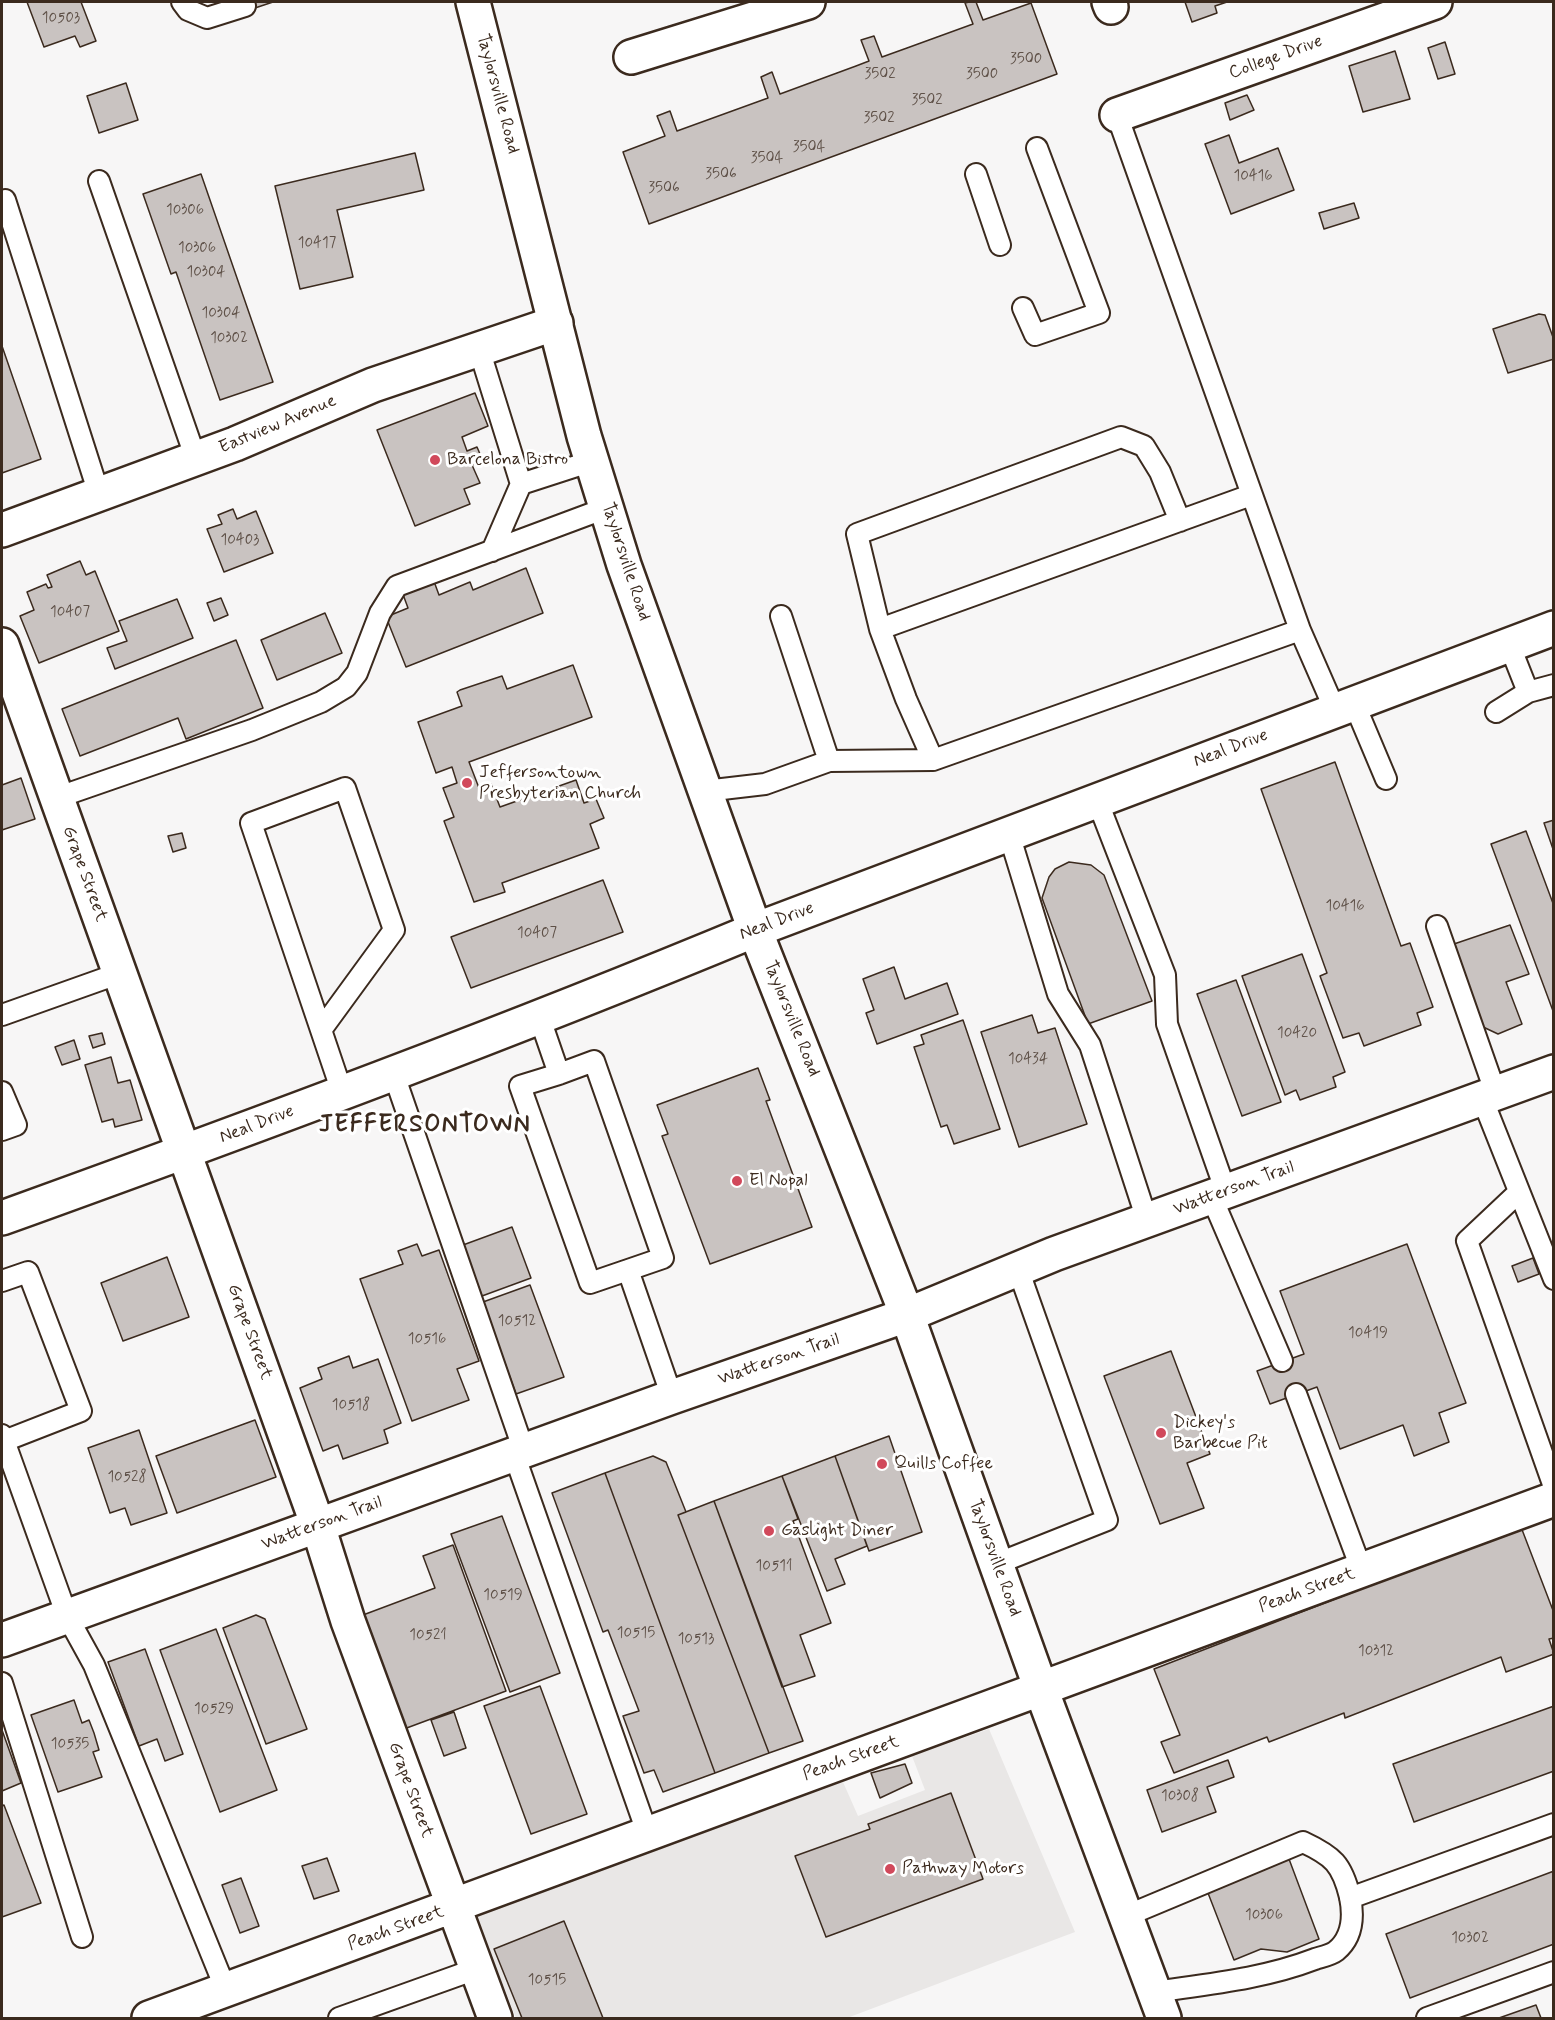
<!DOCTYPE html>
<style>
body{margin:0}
#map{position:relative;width:1555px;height:2020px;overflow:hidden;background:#f7f6f6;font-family:Mynerve,sans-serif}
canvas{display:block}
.frame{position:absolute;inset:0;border:3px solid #3b2a1e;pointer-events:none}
</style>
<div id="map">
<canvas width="1555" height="2020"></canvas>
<div class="frame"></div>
</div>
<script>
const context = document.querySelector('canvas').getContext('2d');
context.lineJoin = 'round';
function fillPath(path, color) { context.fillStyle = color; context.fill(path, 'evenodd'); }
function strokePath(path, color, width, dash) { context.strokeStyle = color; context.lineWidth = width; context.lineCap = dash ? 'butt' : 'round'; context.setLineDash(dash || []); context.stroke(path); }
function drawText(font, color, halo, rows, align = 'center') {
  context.font = font + ' Mynerve,sans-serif'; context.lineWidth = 6; context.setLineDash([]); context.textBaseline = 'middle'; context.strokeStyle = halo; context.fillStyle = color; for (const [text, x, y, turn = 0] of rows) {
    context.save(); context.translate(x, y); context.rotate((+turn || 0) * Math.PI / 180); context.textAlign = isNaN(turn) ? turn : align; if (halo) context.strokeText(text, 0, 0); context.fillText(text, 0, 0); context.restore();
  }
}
fillPath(new Path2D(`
 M989 1729 1075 1932 847 2018H516L476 1916 843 1782 858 1816 925 1790 912 1756Z`), '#e9e7e6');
const building = new Path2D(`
 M27 2H81L96 41 80 47 75 36 44 47Z
 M243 2H273L246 11Z
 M969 2H976L983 20 1031 3 1057 74 649 224 623 152 665 136 657 116 670 111 677 131 768 98 761 77 772 72 780 94 856 66 869 61 861 40 874 36 882 57 907 48 973 24 965 3Z
 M1185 2H1227L1215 6 1217 13 1192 22Z
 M1445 42 1455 74 1438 79 1428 48Z
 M1395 51 1410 99 1363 112 1349 66Z
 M126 83 138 120 99 133 87 96Z
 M1247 95 1254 110 1230 120 1225 103Z
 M1229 135 1239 163 1278 148 1294 190 1231 214 1205 144Z
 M415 153 424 190 337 210 353 277 300 289 275 186Z
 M201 174 273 382 220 400 176 272 171 274 143 194Z
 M1354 203 1359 218 1324 229 1319 213Z
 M1539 314 1545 315 1554 340V359L1508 373 1493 329Z
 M2 346 41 459 2 473Z
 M475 393 488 426 462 437 467 451 477 447 483 461 472 465 480 483 464 489 470 504 415 526 377 430Z
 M233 509 237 519 256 511 273 553 224 572 207 529 222 524 218 515Z
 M80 561 86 575 95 571 119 631 39 663 20 616 34 610 27 592 46 584 48 588 52 587 47 575Z
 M526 568 543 613 406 667 386 617 408 608 401 589 432 576 439 595 470 582 473 590Z
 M221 598 228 615 214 621 207 603Z
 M177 599 193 638 115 669 107 648 127 641 119 621Z
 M325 613 342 653 277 680 261 640Z
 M236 640 263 708 186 739 178 718 80 756 62 709Z
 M573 665 592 717 469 762 479 788 491 784 500 807 576 780 584 803 596 799 604 818 590 824 599 848 502 883 505 892 474 902 444 821 454 817 443 788 457 783 452 767 436 773 418 722 462 706 457 692 460 690 502 676 507 689Z
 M1335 762 1401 946 1410 943 1433 1007 1417 1013 1421 1025 1364 1046 1359 1033 1343 1038 1320 976 1327 973 1261 789Z
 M21 778 35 819 2 830V785Z
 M1554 820V852L1544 823Z
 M1526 831 1554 906 1553 1011 1491 844Z
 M182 833 186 848 173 852 168 836Z
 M1069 862 1091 865 1104 875 1152 1001 1088 1024 1042 898 1049 877 1055 869Z
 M603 880 623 932 471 988 451 937Z
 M1510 925 1529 974 1506 982 1522 1024 1498 1034 1481 1026 1451 945Z
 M1302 954 1345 1072 1333 1077 1336 1087 1300 1100 1296 1090 1285 1095 1242 976Z
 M894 967 905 999 947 983 958 1014 877 1044 866 1013 874 1010 863 979Z
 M1236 980 1281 1102 1242 1116 1197 994Z
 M1032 1015 1038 1033 1055 1028 1087 1124 1019 1147 981 1032Z
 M963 1020 1000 1129 954 1144 947 1125 941 1127 914 1047 924 1044 921 1035Z
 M102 1033 105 1044 93 1048 89 1036Z
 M74 1040 80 1059 62 1065 55 1047Z
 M111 1057 118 1083 130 1080 142 1120 115 1127 113 1119 102 1122 85 1065Z
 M758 1068 770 1100 766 1101 812 1227 710 1264 662 1136 668 1134 657 1105Z
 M512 1227 531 1278 482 1296 463 1245Z
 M417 1244 422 1256 439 1250 479 1361 457 1369 469 1400 412 1421 360 1279 403 1264 398 1251Z
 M1407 1244 1466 1403 1439 1413 1449 1442 1414 1456 1403 1425 1340 1449 1317 1387 1270 1404 1257 1371 1304 1354 1280 1291Z
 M167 1257 189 1317 123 1341 101 1283Z
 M1533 1258 1539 1274 1518 1282 1512 1266Z
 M530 1285 564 1377 516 1394 483 1302Z
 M1171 1351 1210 1454 1187 1463 1204 1508 1160 1524 1104 1376Z
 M349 1356 353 1368 378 1359 401 1423 384 1430 388 1443 343 1459 338 1445 323 1451 300 1388 322 1379 318 1368Z
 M255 1420 276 1477 177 1513 156 1456Z
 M139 1430 167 1513 131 1525 125 1508 110 1513 88 1448Z
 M889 1436 922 1532 869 1551 835 1456Z
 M653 1456 666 1462 686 1512 678 1515 769 1753 715 1773 605 1473Z
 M835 1456 867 1546 835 1559 845 1584 827 1591 782 1476Z
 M605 1473 715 1773 663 1792 654 1770 644 1773 623 1716 639 1711 608 1630 603 1632 552 1493Z
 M782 1476 798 1519 793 1521 831 1623 800 1635 815 1676 782 1687 714 1501Z
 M714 1501 803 1741 769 1753 678 1515Z
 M502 1516 560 1673 510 1692 451 1534Z
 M1521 1527 1554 1613V1638L1549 1639 1554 1654 1506 1672 1501 1657 1345 1718 1344 1713 1269 1742 1267 1737 1174 1773 1161 1742 1180 1735 1154 1669Z
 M453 1545 506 1691 404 1729 363 1615 435 1588 423 1556Z
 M256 1615 265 1619 307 1729 266 1744 223 1628Z
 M216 1629 277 1790 220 1812 160 1650Z
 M145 1649 183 1754 165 1761 157 1739 139 1746 108 1662Z
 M540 1686 587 1814 531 1834 484 1706Z
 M74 1700 82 1723 89 1720 94 1733 99 1750 93 1752 102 1777 58 1792 31 1715Z
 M1554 1706V1771L1414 1822 1393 1764Z
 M454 1712 466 1748 444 1756 431 1720Z
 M2 1730 21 1783 2 1791Z
 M1228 1760 1234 1777 1207 1787 1216 1812 1162 1832 1147 1790Z
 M905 1764 912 1783 880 1798 871 1773Z
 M951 1793 983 1879 826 1937 795 1856 870 1829 868 1824 871 1823Z
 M4 1805 41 1903 2 1917V1806Z
 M327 1858 339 1891 314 1899 302 1866Z
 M1289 1859 1319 1939 1287 1952 1261 1949 1234 1960 1208 1893Z
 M1554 1871V1944L1410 1998 1386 1934Z
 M241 1878 259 1926 240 1933 222 1885Z
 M564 1921 603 2018H522L494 1949Z
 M1536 2005 1541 2018H1499Z`);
fillPath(building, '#c9c3c1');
strokePath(building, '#3b2a1e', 1.5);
const lane = new Path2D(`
 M182 2 188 10 207 18 245 6
 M1117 115 1300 630
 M976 174 1000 245
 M99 181 196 459
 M5 200 99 494
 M1023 308 1035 335 1099 313 1037 148
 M479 349 521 484 492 551
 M521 484 592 461
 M781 616 829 761
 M880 629 1251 495
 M1509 644 1528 692
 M1354 703 1386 779
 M1496 712 1528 692 1554 685
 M933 760 906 699 880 629 857 534 1121 437 1144 446 1160 472 1180 521
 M705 791 765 784 829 761 933 760 1300 630 1335 710
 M56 798 252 730 321 702 346 687 357 673 380 613 397 586 606 508
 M1097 800 1165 975 1167 1024 1226 1192
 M1009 834 1058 994 1090 1045 1147 1220
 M1437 926 1496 1094
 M2 1015 120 973
 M539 1016 559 1074 520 1086 590 1283 628 1270 672 1397
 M321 1030 394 930 345 788 251 823 342 1092
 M393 1072 524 1451
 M559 1074 594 1061 663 1258 628 1270
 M2 1092 16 1125 2 1130
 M1482 1098 1554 1279
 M1519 1192 1467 1241 1554 1487
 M1212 1198 1282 1361
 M2 1281 28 1272 81 1411 4 1441
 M1296 1394 1362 1571
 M2 1435 67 1616 94 1665 226 1990
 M514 1454 648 1835
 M996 1564 1107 1520 1018 1269
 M2 1683 82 1937
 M1350 1898 1554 1824
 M1126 1916 1303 1842C1333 1856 1342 1864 1350 1897 1354 1917 1353 1937 1336 1951 1331 1955 1321 1957 1315 1959 1263 1979 1208 1984 1154 1992
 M339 2018 476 1969
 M1427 2018 1554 1972`);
const street = new Path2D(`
 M1109 2 1111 7
 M631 57 808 2
 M1117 115 1435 2
 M2 530 235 444 373 385 556 323
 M2 645 318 1526 348 1621 495 2018
 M2 1218C254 1127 507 1033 755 930L1554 628
 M149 2018 1554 1499`);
const secondary = new Path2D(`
 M2 1640 672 1397 907 1315 1054 1254 1554 1072`);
const primary = new Path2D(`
 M473 2 584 436 624 565 755 930 907 1315 1041 1689 1164 2018`);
strokePath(lane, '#3b2a1e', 24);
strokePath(street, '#3b2a1e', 38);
strokePath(secondary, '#3b2a1e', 38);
strokePath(primary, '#3b2a1e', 38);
strokePath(lane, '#fff', 20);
strokePath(street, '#fff', 33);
strokePath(secondary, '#fff', 33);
strokePath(primary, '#fff', 33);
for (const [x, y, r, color] of [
 [435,460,6,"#d1495b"],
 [467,783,6,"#d1495b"],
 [737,1181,6,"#d1495b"],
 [1161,1433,6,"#d1495b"],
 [882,1464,6,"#d1495b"],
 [769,1531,6,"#d1495b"],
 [890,1869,6,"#d1495b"]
]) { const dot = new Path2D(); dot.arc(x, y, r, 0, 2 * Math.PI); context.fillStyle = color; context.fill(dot); strokePath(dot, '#fff', 2); }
drawText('15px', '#5e5047', null, [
 ["10503",61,19],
 ["3500",1026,60],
 ["3502",880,75],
 ["3500",982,75],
 ["3502",927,101],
 ["3502",879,119],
 ["3504",809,148],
 ["3504",767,159],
 ["3506",721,175],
 ["10416",1253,177],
 ["3506",664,189],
 ["10306",185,211],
 ["10417",317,244],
 ["10306",197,249],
 ["10304",206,273],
 ["10304",221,314],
 ["10302",229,339],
 ["10403",240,541],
 ["10407",70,613],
 ["10416",1345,907],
 ["10407",537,934],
 ["10420",1297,1034],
 ["10434",1028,1060],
 ["10512",517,1322],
 ["10419",1368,1334],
 ["10516",427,1340],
 ["10518",351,1406],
 ["10528",127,1478],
 ["10511",774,1567],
 ["10519",503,1596],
 ["10515",636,1634],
 ["10521",428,1636],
 ["10513",696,1640],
 ["10312",1376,1652],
 ["10529",214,1710],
 ["10535",70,1745],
 ["10308",1180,1797],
 ["10306",1264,1916],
 ["10302",1470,1939],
 ["10515",547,1981]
]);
drawText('18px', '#3b2a1e', '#fff', [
 ["College Drive",1276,58,-20],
 ["Taylorsville Road",497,94,75],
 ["Eastview Avenue",278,425,-23],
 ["Taylorsville Road",625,562,72],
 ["Neal Drive",1231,749,-21],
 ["Grape Street",84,874,70],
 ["Neal Drive",777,922,-21],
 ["Taylorsville Road",791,1019,68],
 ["Neal Drive",257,1125,-21],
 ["Watterson Trail",1234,1189,-20],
 ["Grape Street",249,1332,70],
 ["Watterson Trail",779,1360,-19],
 ["Watterson Trail",322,1524,-20],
 ["Taylorsville Road",994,1558,70],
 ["Peach Street",1307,1591,-20],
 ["Peach Street",851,1759,-20],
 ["Grape Street",410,1790,70],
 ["Peach Street",396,1929,-20]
]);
drawText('18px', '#3b2a1e', '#fff', [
 ["Barcelona Bistro",447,460],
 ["Jeffersontown",479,773],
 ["Presbyterian Church",479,794],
 ["El Nopal",749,1181],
 ["Dickey's",1173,1423],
 ["Barbecue Pit",1173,1444],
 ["Quills Coffee",894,1464],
 ["Gaslight Diner",781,1531],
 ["Pathway Motors",902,1869]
], 'left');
context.letterSpacing = '1.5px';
drawText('bold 24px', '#3b2a1e', '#fff', [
 ["JEFFERSONTOWN",425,1126]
]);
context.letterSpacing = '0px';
</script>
